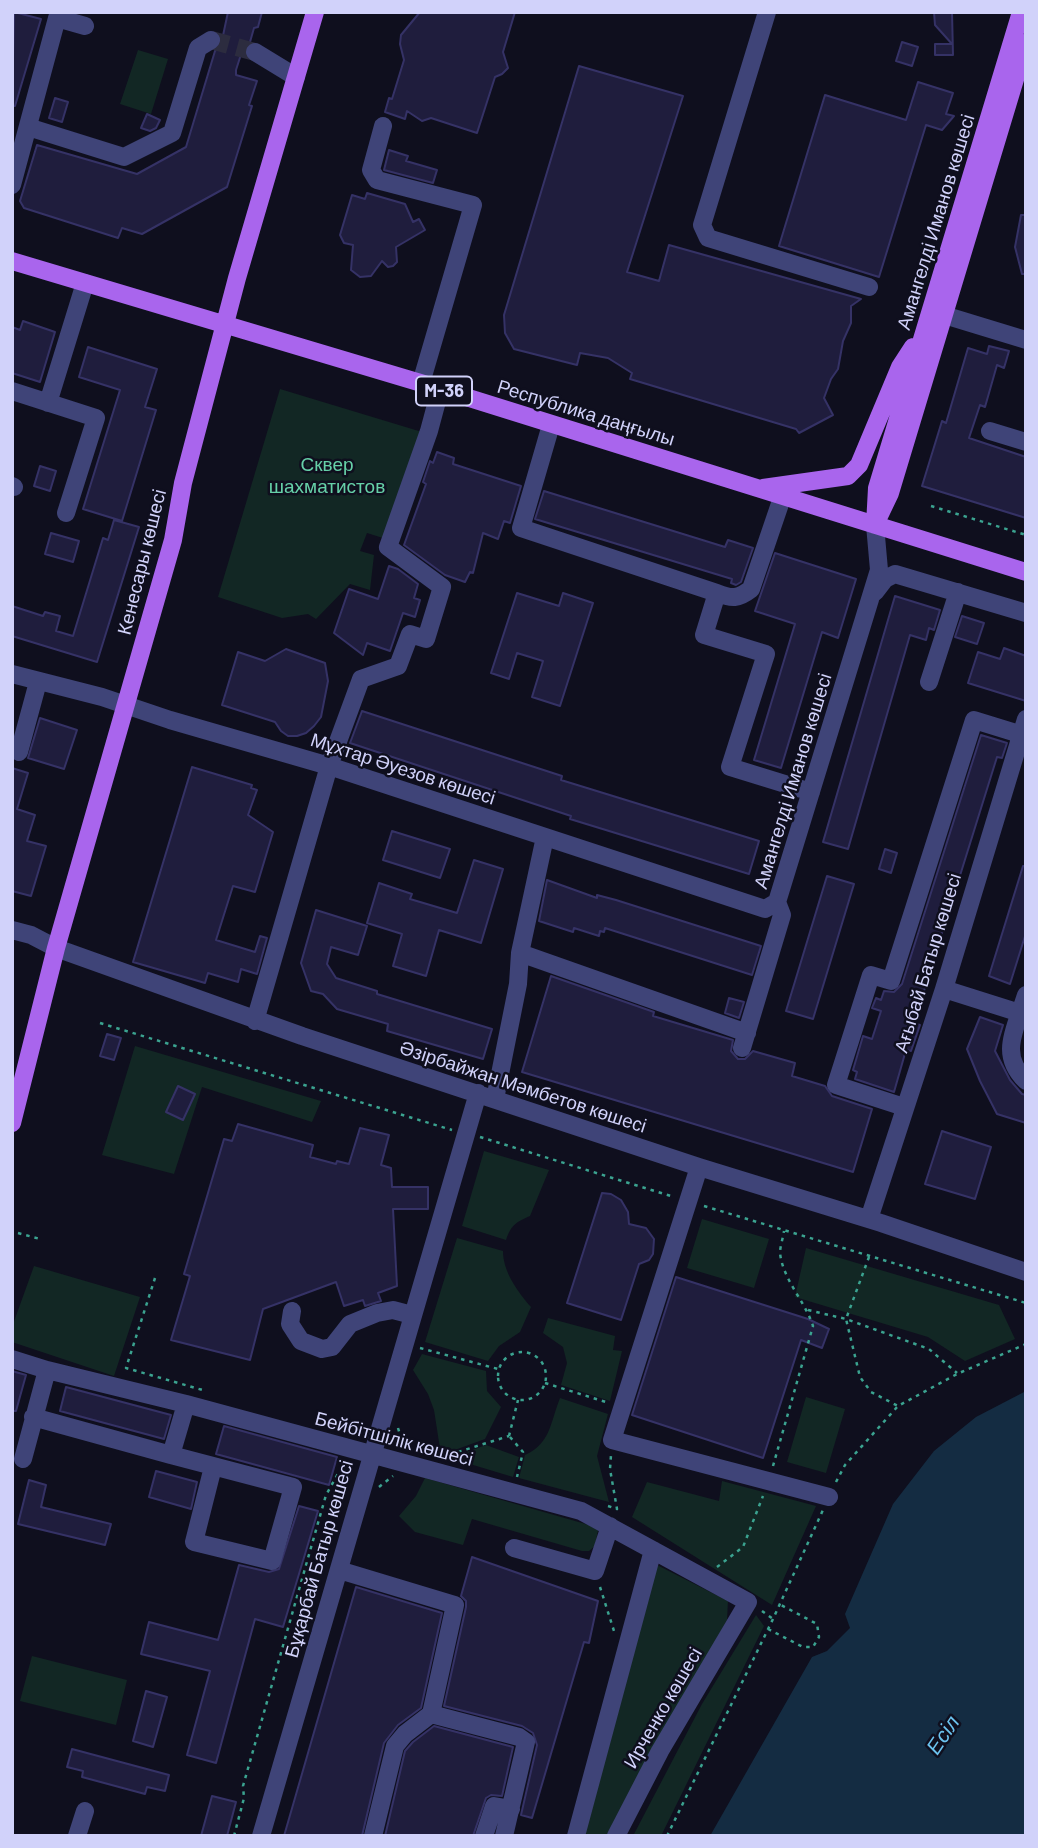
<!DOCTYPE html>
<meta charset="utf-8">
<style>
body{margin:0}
#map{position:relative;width:1038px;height:1848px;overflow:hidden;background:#0f0f1e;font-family:Barlow,sans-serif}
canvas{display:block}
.frame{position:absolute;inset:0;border:14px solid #d1d2fa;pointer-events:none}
</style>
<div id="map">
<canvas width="1038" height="1848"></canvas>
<div class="frame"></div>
</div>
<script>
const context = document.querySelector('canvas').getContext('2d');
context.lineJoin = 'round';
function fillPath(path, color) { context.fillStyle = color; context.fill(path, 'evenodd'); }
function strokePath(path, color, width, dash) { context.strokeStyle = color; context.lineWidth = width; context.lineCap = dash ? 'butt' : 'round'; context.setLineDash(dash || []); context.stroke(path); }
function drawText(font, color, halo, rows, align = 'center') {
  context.font = font + ' Barlow,sans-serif'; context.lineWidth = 5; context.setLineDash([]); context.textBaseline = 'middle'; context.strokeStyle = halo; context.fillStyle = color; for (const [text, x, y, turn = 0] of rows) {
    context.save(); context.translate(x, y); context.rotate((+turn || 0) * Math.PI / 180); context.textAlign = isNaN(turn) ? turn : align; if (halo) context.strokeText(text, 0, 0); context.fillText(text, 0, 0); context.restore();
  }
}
fillPath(new Path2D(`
 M138 50 168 59 151 114 120 104Z
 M280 389 422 432 383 538 367 533 360 551 374 555 370 590 350 584 316 619 308 614 282 618 218 597Z
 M135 1046 321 1101 312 1122 202 1087 174 1174 102 1155Z
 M484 1151 549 1170 530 1216C516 1222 511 1225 506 1240L462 1226Z
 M702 1219 769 1239 754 1288 687 1268Z
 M457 1238 503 1251C503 1272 518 1292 531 1307L520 1332 499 1346 488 1361 425 1342Z
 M806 1248 999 1305 1015 1339 965 1361 928 1337 795 1297Z
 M34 1266 140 1297 114 1376 12 1342V1327Z
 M548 1318 615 1336 613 1350 622 1351 610 1401 561 1385 567 1363 563 1347 543 1333Z
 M422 1354 486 1371 487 1391 501 1407 485 1439 441 1455 434 1410 428 1394 413 1370Z
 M806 1397 845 1409 826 1473 787 1462Z
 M560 1398 608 1414 597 1456 609 1502 519 1478 525 1455C551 1443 550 1423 560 1398Z
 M486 1445 519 1457 513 1477 450 1458Z
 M425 1478 589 1525 598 1530 595 1546 589 1551H582L472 1519 463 1545 415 1532 399 1516 416 1496Z
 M722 1481 816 1506 772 1605 632 1517 647 1482 719 1501Z
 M657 1565 728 1601 727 1620 608 1836H587L585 1830Z
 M756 1615 764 1626 661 1836H633L702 1704Z
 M32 1656 127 1680 116 1725 20 1701Z`), '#122724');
fillPath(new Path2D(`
 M1026 1391V1836H710L812 1657 827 1651 850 1628 845 1614 893 1504 934 1451 976 1417Z`), '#142c42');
const building = new Path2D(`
 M14 12 41 19 15 106H12Z
 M228 12H262L258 27 254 28 250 42 244 45 236 70V75L257 81 249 105 252 106 227 187 142 234 122 228 118 238 24 208 20 201 37 145 137 174 186 147 215 51 221 45Z
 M420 12H515L503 52 508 68 502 74 495 77 477 133 431 118 422 121 407 111 405 119 385 112 389 98 392 99 404 60 400 44 401 35Z
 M934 12H952L953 55H935V44H952L935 25Z
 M902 42 918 47 912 66 896 61Z
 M579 66 683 96 627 272 659 281 669 245 861 299 851 306V323L843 341 838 369 831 379 824 398 833 415 799 433 796 429 630 379 632 373 608 358 580 353 577 365 514 349 505 333 504 315Z
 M918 82 953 93 946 114 954 116 942 130 926 125 879 277 779 246 825 95 906 120Z
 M55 98 68 102 62 122 49 118Z
 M147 114 160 120 156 128 150 131 141 128Z
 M389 150 408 156 406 161 437 170 433 183 384 170Z
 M367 193 405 204 413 222 419 219 425 230 396 247 397 262 393 266 388 267 382 261 371 276 360 277 351 270 353 245 344 243 340 235 352 195 365 199Z
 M1021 215H1026V274H1022L1015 247Z
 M23 321 55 332 40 382 12 373V327L20 330Z
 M989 346 1009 351 1004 368 997 365 985 407 980 405 969 438 1026 457V518L922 486 942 421 946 423 968 348 987 354Z
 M88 347 157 369 145 407 156 410 122 521 83 509 120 390 79 377Z
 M437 452 454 458 453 464 521 486 510 523 504 521 498 539 483 533 473 573 470 572 465 582 445 575 404 545 426 484 423 482 430 461 433 463Z
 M40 466 56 471 50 491 34 486Z
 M544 491 725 547 728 540 753 548 741 582 736 585 731 583 732 579 535 519Z
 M114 520 139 527 97 662 12 636V606L43 616 45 612 60 616 56 631 73 636 103 538 108 540Z
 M51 533 79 541 73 562 45 554Z
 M775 553 856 579 838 638 822 632 781 768 754 760 795 624 755 611Z
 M389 566 398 569 418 584 414 598 420 600 415 617 403 613 390 651 367 643 363 655 334 633 349 589 378 599Z
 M517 593 559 606 563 593 593 603 560 706 532 697 543 661 517 653 509 679 491 673Z
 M895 596 940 610 934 630 929 628 926 640 910 635 848 849 823 842Z
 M962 616 984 623 977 644 955 637Z
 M1004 648 1026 656V701L968 683 978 652 1000 659Z
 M286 649 325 663 328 681 321 717 314 726 306 733 297 736H288L281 731 275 722 222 705 238 652 265 661Z
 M362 711 562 776 561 780 759 841 749 874 570 819 571 816 350 743Z
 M40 718 77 730 64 769 28 758Z
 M981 735 1007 743 1002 758 997 757 914 1023 920 1025 911 1051 906 1050 894 1092 855 1079 857 1072 853 1070 863 1036 872 1039 881 1011 872 1008 876 998 881 1000 884 991 894 992 902 984Z
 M192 767 252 785 251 788 257 790 248 815 273 832 255 892 233 886 216 940 255 952 260 936 267 938 257 974 241 969 238 982 208 973 205 983 133 962Z
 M12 768 28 773 17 809 35 815 27 841 46 846 31 896 12 891Z
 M392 831 450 849 440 878 383 860Z
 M885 849 897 853 891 873 879 869Z
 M474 860 503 869 481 943 439 930 426 976 393 966 402 934 367 923 379 883 412 894 410 899 457 913Z
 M1023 866H1026V933L1010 984 989 976Z
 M827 876 854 884 813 1019 786 1011Z
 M547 880 597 898V895L616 900 761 946 752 975 605 928 604 932 600 931 599 936 574 928 573 932 539 921Z
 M316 910 367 926 358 955 331 947 327 964 336 978 377 991V994L492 1029 483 1059 387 1031 388 1024 337 1009 323 994 311 991 301 963Z
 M551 976 654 1012 653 1016 733 1040 731 1051 738 1059H745L753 1051 795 1063 792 1076 825 1086 832 1096 872 1109 853 1172 522 1072Z
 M729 998 744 1002 739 1018 725 1013Z
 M980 1017 1003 1025 995 1051 1010 1080 1022 1094 1026 1095V1123L997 1114 980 1081 967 1049Z
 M107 1034 121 1038 114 1060 100 1056Z
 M178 1086 195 1094 183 1120 166 1112Z
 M238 1124 313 1145 310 1157 336 1164 337 1161 349 1164 360 1128 389 1135 381 1165 391 1168 392 1187H428V1209H393L397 1286 378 1293 381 1301 365 1306 363 1300 344 1306 336 1282 263 1309 250 1360 171 1340 190 1276 184 1274 224 1139 232 1141Z
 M942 1131 991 1147 975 1199 925 1184Z
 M602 1193 611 1194 621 1200 628 1212 629 1224 646 1228 654 1239 653 1254 649 1260 639 1264 621 1320 567 1303Z
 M676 1277 808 1319 829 1329 822 1348 801 1340 763 1458 632 1415Z
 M12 1371 26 1375 16 1411H12Z
 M66 1387 171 1415 164 1439 60 1411Z
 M224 1426 337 1457 329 1485 216 1454Z
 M156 1471 197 1482 191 1509 149 1497Z
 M29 1480 46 1485 41 1507 111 1524 105 1545 18 1524Z
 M299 1506 318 1511 283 1627 255 1619 216 1763 187 1755 210 1671 141 1654 149 1622 218 1640 239 1565 269 1572 279 1569Z
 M472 1557 598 1601 589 1643 584 1642 532 1818 521 1815 537 1745 533 1733 522 1726 444 1706 466 1607V1601L461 1596Z
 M356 1587 442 1613 421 1708 398 1725 384 1743 362 1836H284Z
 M146 1691 167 1697 153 1747 133 1741Z
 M434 1726 513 1747 502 1796 491 1795 486 1798 473 1836H385L405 1751 413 1742Z
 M72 1749 169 1775 165 1791 147 1787 145 1794 82 1777 83 1771 67 1767Z
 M212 1796 236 1802 227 1836H201Z`);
fillPath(building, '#1f1d3d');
strokePath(building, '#353266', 2);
strokePath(new Path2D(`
 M211 40 255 52`), '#2c2c3f', 18, [18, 9]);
strokePath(new Path2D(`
 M931 506 1026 535
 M100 1023 452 1130
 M480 1137 674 1197
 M704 1206 1026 1303
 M18 1233 40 1239
 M869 1257 846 1319 860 1377 871 1392 898 1406
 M155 1278 126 1368 206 1391
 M808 1310 846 1319 929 1349 957 1373
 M420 1348 498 1369
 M498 1376a24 24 0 1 1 48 0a24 24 0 1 1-48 0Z
 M545 1383 609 1403
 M398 1428 403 1445
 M354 1434 365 1424
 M509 1436 518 1400
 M510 1437 523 1452 517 1477
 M442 1457 509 1436
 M773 1466 813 1326C805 1301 783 1280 780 1253 780 1247 783 1238 784 1231
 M836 1482 845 1465 898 1406 957 1374 1026 1344
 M379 1487 393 1476
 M608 1506 617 1509 610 1469 611 1455
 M717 1567 743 1547 763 1496
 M600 1587 614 1631
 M762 1611 773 1619
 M768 1629 803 1647H813L819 1637 817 1624 781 1605
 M234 1836 244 1798 243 1786 326 1495 344 1463
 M667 1836 773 1619 823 1510`), '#3ba390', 2.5, [3.5, 5]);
strokePath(new Path2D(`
 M767 12 702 225 708 238 869 287
 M255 52 296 77
 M383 126 371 170 377 180 473 205 421 383
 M28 127 124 157 172 133 198 48 211 40
 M12 185 57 18 85 26
 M944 315 1026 340
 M12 391 96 418 66 513
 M48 403 85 283
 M551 425 521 528 717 593
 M990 431 1026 442
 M12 486 14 487
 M783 495 751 589C738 599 732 599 717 593L704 635 766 654 730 767 811 792
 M875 592 885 579 895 574 1026 613
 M12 674 102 697 170 720 329 766 765 909 777 902
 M929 682 958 592
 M19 752 38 682
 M12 930 31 935 56 948 302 1036 699 1167 881 1223 1026 1272
 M520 953 747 1033
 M944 989 1020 1013 1026 995
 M1020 1013C1010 1040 1004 1059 1026 1081
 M255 1021 329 766 361 679 398 666 410 634 426 639 442 587 388 547 429 431 440 390
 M742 1048 782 915 777 902 879 570 875 525
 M495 1099 518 984 520 953 545 837
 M904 1107 836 1085 871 975 891 981 974 720 1026 736
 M699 1167 612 1440 829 1497
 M869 1219 944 989 1026 719
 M292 1311 290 1324 301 1341 322 1349 332 1347 350 1324 377 1313 393 1310 412 1315
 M12 1359 47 1370 186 1404 581 1511 748 1602 660 1751 616 1836
 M186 1404 171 1455 293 1487 272 1561 194 1542 213 1467
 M33 1417 171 1455
 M23 1459 47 1370
 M514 1548 595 1571 610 1526
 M339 1570 455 1605 431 1714 519 1737 526 1742 504 1836
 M77 1836 85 1811
 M261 1836 478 1093
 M373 1836 395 1746 405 1734 431 1714
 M484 1836 494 1806 511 1809
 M576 1836 653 1550`), '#3f4478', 18);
strokePath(new Path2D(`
 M12 261 421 383 1026 572
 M763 488 848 476 859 465 900 367 913 347
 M879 516 890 493 1026 43
 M875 525 877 488 1021 12
 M12 1123 56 948 173 540 183 483 237 278 315 12`), '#a965ed', 18);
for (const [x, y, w] of [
 [444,391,56]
]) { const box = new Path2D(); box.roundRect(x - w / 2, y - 14.5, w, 29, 5); context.fillStyle = '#0f0f1e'; context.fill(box); strokePath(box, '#d1d2fa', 2); }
drawText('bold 18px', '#d1d2fa', null, [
 ["M-36",444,391]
]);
drawText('19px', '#d1d2fa', '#0f0f1e', [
 ["Амангелді Иманов көшесі",936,222,-73],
 ["Республика даңғылы",586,413,17],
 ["Кенесары көшесі",142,562,-76],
 ["Мұхтар Әуезов көшесі",403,769,18],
 ["Амангелді Иманов көшесі",793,781,-73],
 ["Ағыбай Батыр көшесі",928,963,-73],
 ["Әзірбайжан Мәмбетов көшесі",523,1087,18],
 ["Бейбітшілік көшесі",394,1439,15],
 ["Бұқарбай Батыр көшесі",319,1559,-74],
 ["Ирченко көшесі",663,1708,-60]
]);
drawText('19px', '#66d0a8', '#0f0f1e', [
 ["Сквер",327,465],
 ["шахматистов",327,487]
]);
drawText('italic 21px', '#6bc2ee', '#0f0f1e', [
 ["Есіл",943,1735,-56]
]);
</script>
